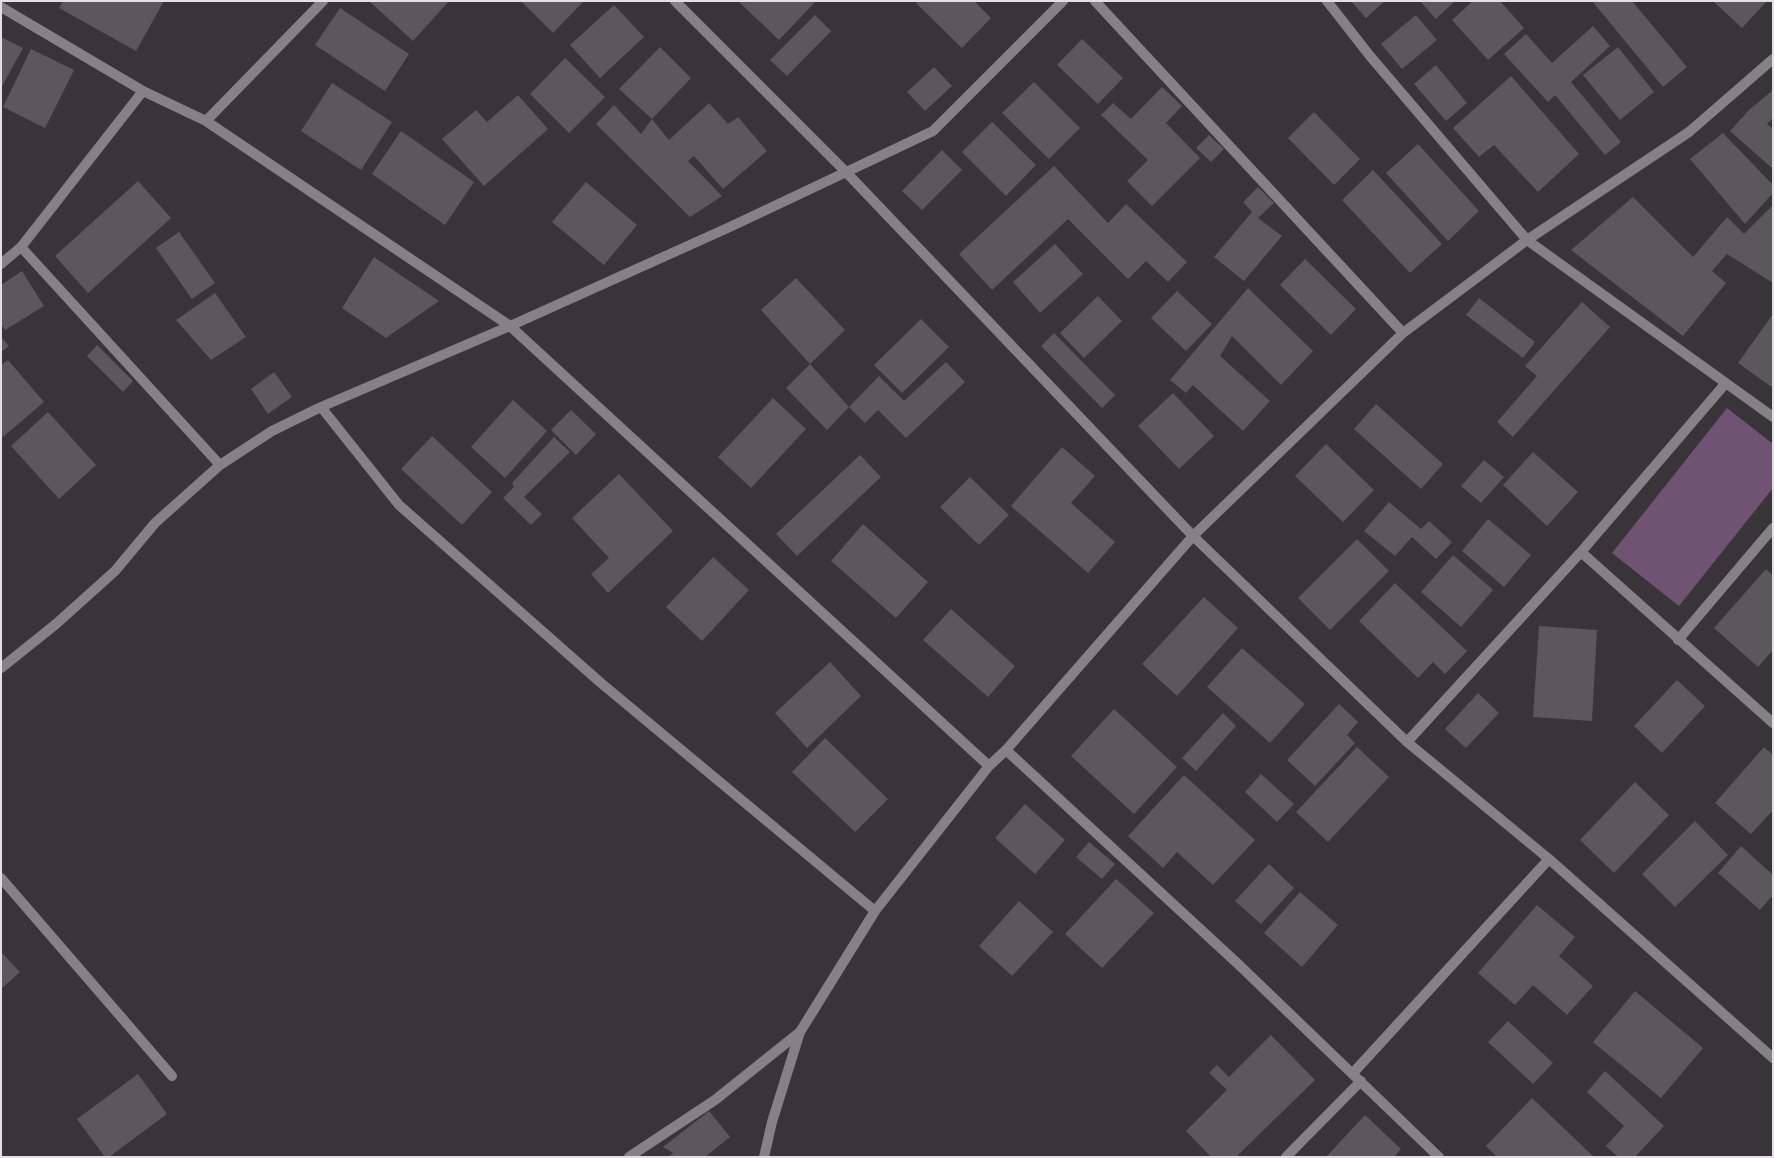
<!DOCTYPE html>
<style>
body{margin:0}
#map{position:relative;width:1774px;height:1158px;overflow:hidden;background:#383438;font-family:"DejaVu Sans",sans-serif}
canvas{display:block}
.frame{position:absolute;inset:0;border:2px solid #e2e0e2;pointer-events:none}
</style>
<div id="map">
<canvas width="1774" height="1158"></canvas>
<div class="frame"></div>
</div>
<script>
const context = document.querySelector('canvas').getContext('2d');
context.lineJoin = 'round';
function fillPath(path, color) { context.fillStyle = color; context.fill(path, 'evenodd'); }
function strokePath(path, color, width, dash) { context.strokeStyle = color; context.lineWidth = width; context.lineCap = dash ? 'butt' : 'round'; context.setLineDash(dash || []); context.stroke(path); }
fillPath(new Path2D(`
 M1727 408 1773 444V488L1679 606 1612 553Z`), '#705372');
fillPath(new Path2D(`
 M63 1H164L136 51 59 8Z
 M369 1H449L413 41Z
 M521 1H584L553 33Z
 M738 1H816L779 40Z
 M918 1H974L991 18 962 48 916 3Z
 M1351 1H1385L1366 18Z
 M1420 1H1455L1436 19Z
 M1473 1H1500L1524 28 1488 60 1452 20Z
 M1592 1H1632L1687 67 1663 87Z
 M1713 1H1767L1742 28Z
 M614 5 644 37 600 78 570 45Z
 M340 8 409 54 385 91 315 45Z
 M815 15 831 31 787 76 770 60Z
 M1416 15 1437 40 1402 69 1381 44Z
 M1593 26 1610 46 1571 82 1621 142 1605 155 1555 95 1548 102 1504 54 1526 34 1552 63Z
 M1 37 23 48 1 88Z
 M1082 39 1123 78 1098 104 1057 65Z
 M660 47 691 78 652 119 619 89Z
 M1618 47 1654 92 1620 120 1583 75Z
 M31 49 74 70 45 128 3 107Z
 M565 58 605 97 569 133 530 94Z
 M1436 65 1467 103 1446 121 1414 84Z
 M934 67 952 86 925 111 907 92Z
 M1511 76 1579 154 1538 192 1494 145 1479 157 1453 128Z
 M1034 82 1080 128 1049 159 1002 113Z
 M332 83 392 122 361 170 301 131Z
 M1162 87 1182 106 1166 123 1200 158 1152 206 1127 181 1148 160 1101 115 1113 103 1131 119Z
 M1773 90V118L1767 124 1773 129V169L1730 131 1749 110Z
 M518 95 548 129 484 186 442 139 476 110 487 122Z
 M709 103 728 124 738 117 767 151 723 189 694 156 688 161 722 196 690 217 596 124 614 105 641 134 652 119 669 140Z
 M1314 112 1360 159 1334 185 1288 138Z
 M992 122 1036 165 1006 196 962 152Z
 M401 131 474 182 445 225 372 174Z
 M1723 133 1773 185V193L1745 224 1690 159Z
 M1209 135 1224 149 1211 162 1196 148Z
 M1418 144 1479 211 1448 241 1386 173Z
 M942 150 962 170 922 210 902 191Z
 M1054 166 1108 223 1126 204 1187 262 1168 282 1146 261 1128 279 1068 219 992 290 959 254Z
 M1373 170 1442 244 1410 273 1342 200Z
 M138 181 171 218 88 293 55 256Z
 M586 182 637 225 604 265 552 222Z
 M1258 187 1274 203 1258 218 1282 236 1244 281 1214 257 1252 212 1243 202Z
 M1633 197 1693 257 1727 217 1744 234 1773 205V283L1727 254 1712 271 1726 283 1683 336 1571 250Z
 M179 232 215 283 192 299 156 248Z
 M1055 244 1083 274 1040 313 1013 282Z
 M374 257 439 301 386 338 342 308Z
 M1305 259 1356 309 1331 335 1280 285Z
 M22 271 44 306 5 330 1 324V285Z
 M796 278 845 330 810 364 761 310Z
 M1248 288 1313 351 1281 385 1232 336 1220 356 1270 401 1243 431 1193 385 1186 393 1170 380Z
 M1177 291 1212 324 1186 351 1151 318Z
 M215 293 246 337 211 360 176 320Z
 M1098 296 1122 321 1084 358 1060 333Z
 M1479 298 1535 342 1523 358 1466 315Z
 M1582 302 1610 327 1513 437 1497 422 1537 376 1525 366Z
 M1773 314V388L1738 363Z
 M921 319 949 347 902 393 874 365Z
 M1054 333 1115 395 1102 408 1041 346Z
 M1 337 9 346 1 352Z
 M97 345 133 381 123 392 87 356Z
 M8 360 44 402 3 437 1 434V365Z
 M946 362 965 382 906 438 878 410 865 423 849 407 879 376 904 401Z
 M810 364 849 407 827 430 786 388Z
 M274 372 292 397 268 414 251 389Z
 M1173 393 1214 436 1179 469 1138 426Z
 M773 398 806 429 751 488 718 457Z
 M513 400 547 431 505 478 471 447Z
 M1376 404 1443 464 1421 489 1354 429Z
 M571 410 596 434 576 455 551 430Z
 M48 412 96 465 59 499 11 446Z
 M432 436 492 492 462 525 401 469Z
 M554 437 570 452 524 497 542 514 531 525 503 498 514 487 512 483Z
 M1326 444 1374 490 1343 522 1295 476Z
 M1062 447 1095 476 1071 503 1115 542 1088 573 1011 506Z
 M1533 452 1578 492 1547 526 1503 485Z
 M860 455 881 477 797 556 776 534Z
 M1484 460 1504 477 1481 503 1461 486Z
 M619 474 673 531 608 593 591 574 609 558 572 518Z
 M970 477 1009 515 979 545 940 507Z
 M1389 502 1421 529 1429 521 1452 542 1436 559 1412 537 1395 556 1364 531Z
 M1488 519 1531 555 1504 587 1462 551Z
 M863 524 928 582 896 618 831 561Z
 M1357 539 1389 571 1330 630 1298 598Z
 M1453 555 1493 590 1461 627 1421 592Z
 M713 557 749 590 702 641 666 607Z
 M1766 569 1773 576V650L1758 667 1714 628Z
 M1395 583 1467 651 1445 674 1433 662 1418 678 1359 621Z
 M1204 597 1238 628 1177 696 1142 664Z
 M951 609 1015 666 988 697 923 640Z
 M1539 626 1597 630 1592 721 1533 717Z
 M1242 648 1305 704 1270 743 1207 687Z
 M830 662 861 696 807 748 775 713Z
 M1677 680 1705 706 1662 753 1634 726Z
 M1478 693 1499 713 1466 748 1445 729Z
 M1339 704 1358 722 1347 735 1355 743 1315 786 1287 760Z
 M1114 709 1177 767 1134 814 1071 756Z
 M1223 713 1236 726 1196 771 1182 758Z
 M825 738 888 799 855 832 792 772Z
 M1357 747 1389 777 1328 842 1296 812Z
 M1764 747 1773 755V810L1751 834 1715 803Z
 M1261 774 1294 804 1277 822 1245 792Z
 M1184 775 1255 840 1213 885 1177 852 1163 868 1128 836Z
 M1635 782 1669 815 1614 873 1580 840Z
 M1025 804 1065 840 1035 874 995 838Z
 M1695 821 1728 855 1675 907 1642 874Z
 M1089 842 1115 864 1102 879 1076 857Z
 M1741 846 1773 875V895L1760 910 1718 873Z
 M1269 864 1294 888 1261 924 1235 901Z
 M1116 879 1154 913 1102 968 1065 934Z
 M1300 892 1338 925 1302 967 1264 933Z
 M1019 901 1053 932 1012 976 979 946Z
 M1537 905 1575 937 1559 956 1593 986 1567 1015 1533 985 1515 1005 1478 973Z
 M1 952 20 972 1 989Z
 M1635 991 1703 1048 1661 1098 1593 1042Z
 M1508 1021 1553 1063 1533 1084 1488 1042Z
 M1271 1035 1315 1080 1236 1157H1211L1186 1131 1227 1090 1209 1073 1217 1065 1229 1077Z
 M1605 1071 1664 1126 1635 1157H1618L1606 1146 1624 1126 1587 1092Z
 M138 1074 167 1114 109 1157H105L77 1119Z
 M1532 1098 1594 1157H1497L1486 1146Z
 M709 1111 730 1137 705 1157H668L673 1153 663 1147Z
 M1365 1115 1401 1149 1394 1157H1326Z`), '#5b575b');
strokePath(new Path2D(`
 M675 1 845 171 1193 536 1407 742 1549 859 1773 1058
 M1095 1 1403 333
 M1327 1 1370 56 1527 240 1773 417
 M1 7 143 91 206 121 510 326 989 766
 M206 121 323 1
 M21 247 220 465
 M1 264 21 247 143 91
 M321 407 399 505 601 683 875 911
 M1581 552 1773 723
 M1678 640 1773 528
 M1 668 56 624 115 571 155 523 220 465 272 431 321 407 510 326 732 226 933 131 1063 1
 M1407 742 1581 552 1725 384
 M1006 750 1237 963 1439 1157
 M1 878 172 1076
 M1353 1073 1549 859
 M629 1157 715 1100 800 1032
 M764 1157 772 1122 800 1032 875 911 989 766 1006 750 1193 536 1403 333 1527 240 1689 132 1773 59
 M1286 1157 1361 1081`), '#848284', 10);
</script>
